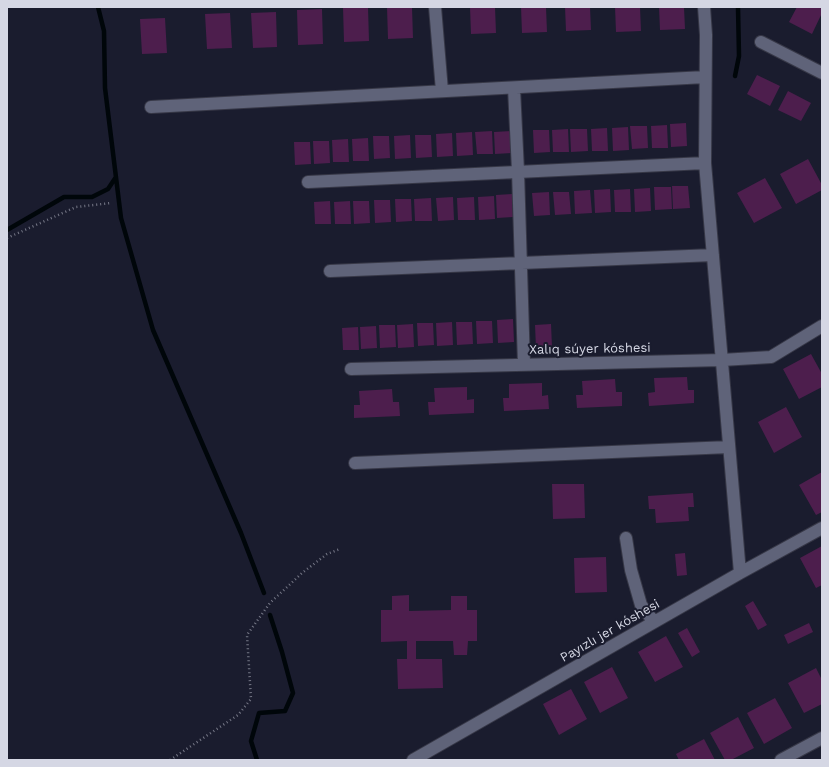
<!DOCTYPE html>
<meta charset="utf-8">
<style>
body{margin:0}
#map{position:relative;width:829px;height:767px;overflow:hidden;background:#1a1c2e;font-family:"Work Sans",sans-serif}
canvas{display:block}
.frame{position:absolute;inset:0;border:8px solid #d5d7e4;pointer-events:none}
</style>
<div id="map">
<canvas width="829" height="767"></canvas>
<div class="frame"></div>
</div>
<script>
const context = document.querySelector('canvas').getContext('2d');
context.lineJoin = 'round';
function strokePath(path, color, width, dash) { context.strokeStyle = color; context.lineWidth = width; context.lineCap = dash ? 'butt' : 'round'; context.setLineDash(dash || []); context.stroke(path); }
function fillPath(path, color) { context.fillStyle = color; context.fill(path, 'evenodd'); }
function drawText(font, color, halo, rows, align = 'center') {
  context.font = font + ' "Work Sans",sans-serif'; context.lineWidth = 4; context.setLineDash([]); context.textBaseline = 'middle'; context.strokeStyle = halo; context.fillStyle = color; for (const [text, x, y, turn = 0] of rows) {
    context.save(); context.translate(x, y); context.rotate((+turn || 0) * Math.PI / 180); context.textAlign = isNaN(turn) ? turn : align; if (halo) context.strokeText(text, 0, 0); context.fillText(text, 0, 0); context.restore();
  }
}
strokePath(new Path2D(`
 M98 7 104 31 105 88 121 218 153 330 241 533 264 593
 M735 76 739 56 738 7
 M7 230 64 197H92L108 189 116 177
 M257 760 251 741 259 713 285 711 293 693 282 652 270 615`), '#00060a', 4.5);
fillPath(new Path2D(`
 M343 7H368L369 41 344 42Z
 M387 7H412L413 38 388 39Z
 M470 7H495L496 33 471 34Z
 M521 7H546L547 32 522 33Z
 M565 7H590L591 30 566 31Z
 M615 7H640L641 31 616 32Z
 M659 7H684L685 29 660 30Z
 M797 7H822V13L812 34 789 22Z
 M322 9 323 44 298 45 297 10Z
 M276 12 277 47 253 48 251 13Z
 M230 13 232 48 207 49 205 14Z
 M165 18 167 53 142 54 140 19Z
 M757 75 780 86 770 106 747 94Z
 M788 91 811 103 801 121 778 110Z
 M686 123 687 146 671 147 670 124Z
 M667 125 668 148H652L651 126Z
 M630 126H647L648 148 632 149Z
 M628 127 629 150 613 151 612 128Z
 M607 128 608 151H592L591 129Z
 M568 129 569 152H553L552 130Z
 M570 129H587L588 151 571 152Z
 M533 130H549L550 152 534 153Z
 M492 131 493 154H477L475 132Z
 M511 131 512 153 495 154 494 132Z
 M472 132 473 155 457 156 456 133Z
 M452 133 453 156 437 157 436 134Z
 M410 135 411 158 395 159 394 136Z
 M415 135H431L432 157 416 158Z
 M373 136H389L390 158 374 159Z
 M368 138 369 161H353L352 139Z
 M348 139 349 162H333L332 140Z
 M313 141H329L330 163 314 164Z
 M294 142H310L311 164 295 165Z
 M808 159 822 185V190L796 204 780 174Z
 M765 178 782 208 754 223 737 193Z
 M672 186H688L690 208 673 209Z
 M654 187H671L672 209 655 210Z
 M650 188 651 211 635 212 634 189Z
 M610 189 611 212 595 213 594 190Z
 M630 189 631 212H615L614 190Z
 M590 190 592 213 575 214 574 191Z
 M549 192 550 215 534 216 532 193Z
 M553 192H569L571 214 555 215Z
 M512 194 513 217 497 218 496 195Z
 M494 196 495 219 479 220 478 197Z
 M453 197 454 220 438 221 436 198Z
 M474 197 475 220H458L457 198Z
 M431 198 432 221H415L414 199Z
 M395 199H411L412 221 396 222Z
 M374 200H390L391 222 375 223Z
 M330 201 331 224H315L314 202Z
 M350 201 351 224H335L334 202Z
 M353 201H369L370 223 354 224Z
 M513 319 514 342 498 343 497 320Z
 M476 321H492L493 343 477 344Z
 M452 322 453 345 437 346 436 323Z
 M456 322H472L473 344 457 345Z
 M417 323H433L434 345 418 346Z
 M413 324 414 347 398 348 397 325Z
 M551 324 552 347 536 348 535 325Z
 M379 325H395L396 347 380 348Z
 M376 326 377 348 361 349 360 327Z
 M358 327 359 350H343L342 328Z
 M811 354 822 374V387L799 399 783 369Z
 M687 377 688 390H694V403L649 406 648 393 655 392 654 378Z
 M615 379 616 392H622V406L577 408 576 395H583L582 381Z
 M542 383V396L548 395 549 409 504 411 503 398H509V384Z
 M467 387V400L474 399V413L429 415 428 402H435L434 388Z
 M392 389 393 402H399L400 416 354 418V405H360L359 391Z
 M786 407 802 437 774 453 758 422Z
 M822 472V512L816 515 799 485Z
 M552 484H584L585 518 553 519Z
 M693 493 694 507H688L689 521 656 523 655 509H649L648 496Z
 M822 546V585L816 588 800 558Z
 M685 553 687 575 677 576 675 554Z
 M606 557 607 592 575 593 574 558Z
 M409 595V611L451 610V596H467V610H477V641H468L467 655H454L453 641H416V659H442L443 688 398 689 397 659H407V641L381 642V610H392V596Z
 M753 601 767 625 758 630 745 606Z
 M809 623 813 632 788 644 784 635Z
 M687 628 700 652 692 657 678 633Z
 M666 636 683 667 655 682 638 652Z
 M612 667 628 698 600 713 584 682Z
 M816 668 822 680V704L804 713 788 683Z
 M571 689 587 719 559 735 543 704Z
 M775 698 792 728 764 744 747 713Z
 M738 717 754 748 731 760H725L710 733Z
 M704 739 715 760H679L676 754Z`), '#4d1e4d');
const minor = new Path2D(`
 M435 7 442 91
 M704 7 706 35 705 163 740 573
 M761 42 822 73
 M514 88 518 171 524 365
 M151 107 705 77
 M308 182 705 163
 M330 271 713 255
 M351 369 722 360 771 357 822 326
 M355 463 729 447
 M626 538 631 570 641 605 654 622
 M413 760 740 573 822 528
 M781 760 822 738`);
strokePath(minor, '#373847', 14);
strokePath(new Path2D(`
 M7 238 76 207 111 203
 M170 760 238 715 251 699 247 635 270 603 302 573 327 554 340 549`), '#767887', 2.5, [1, 3]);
strokePath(minor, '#5f6379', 12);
drawText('13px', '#d5d7e4', '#1a1c2e', [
 ["Xalıq súyer kóshesi",590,349,-1],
 ["Payızlı jer kóshesi",610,631,-30]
]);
</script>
